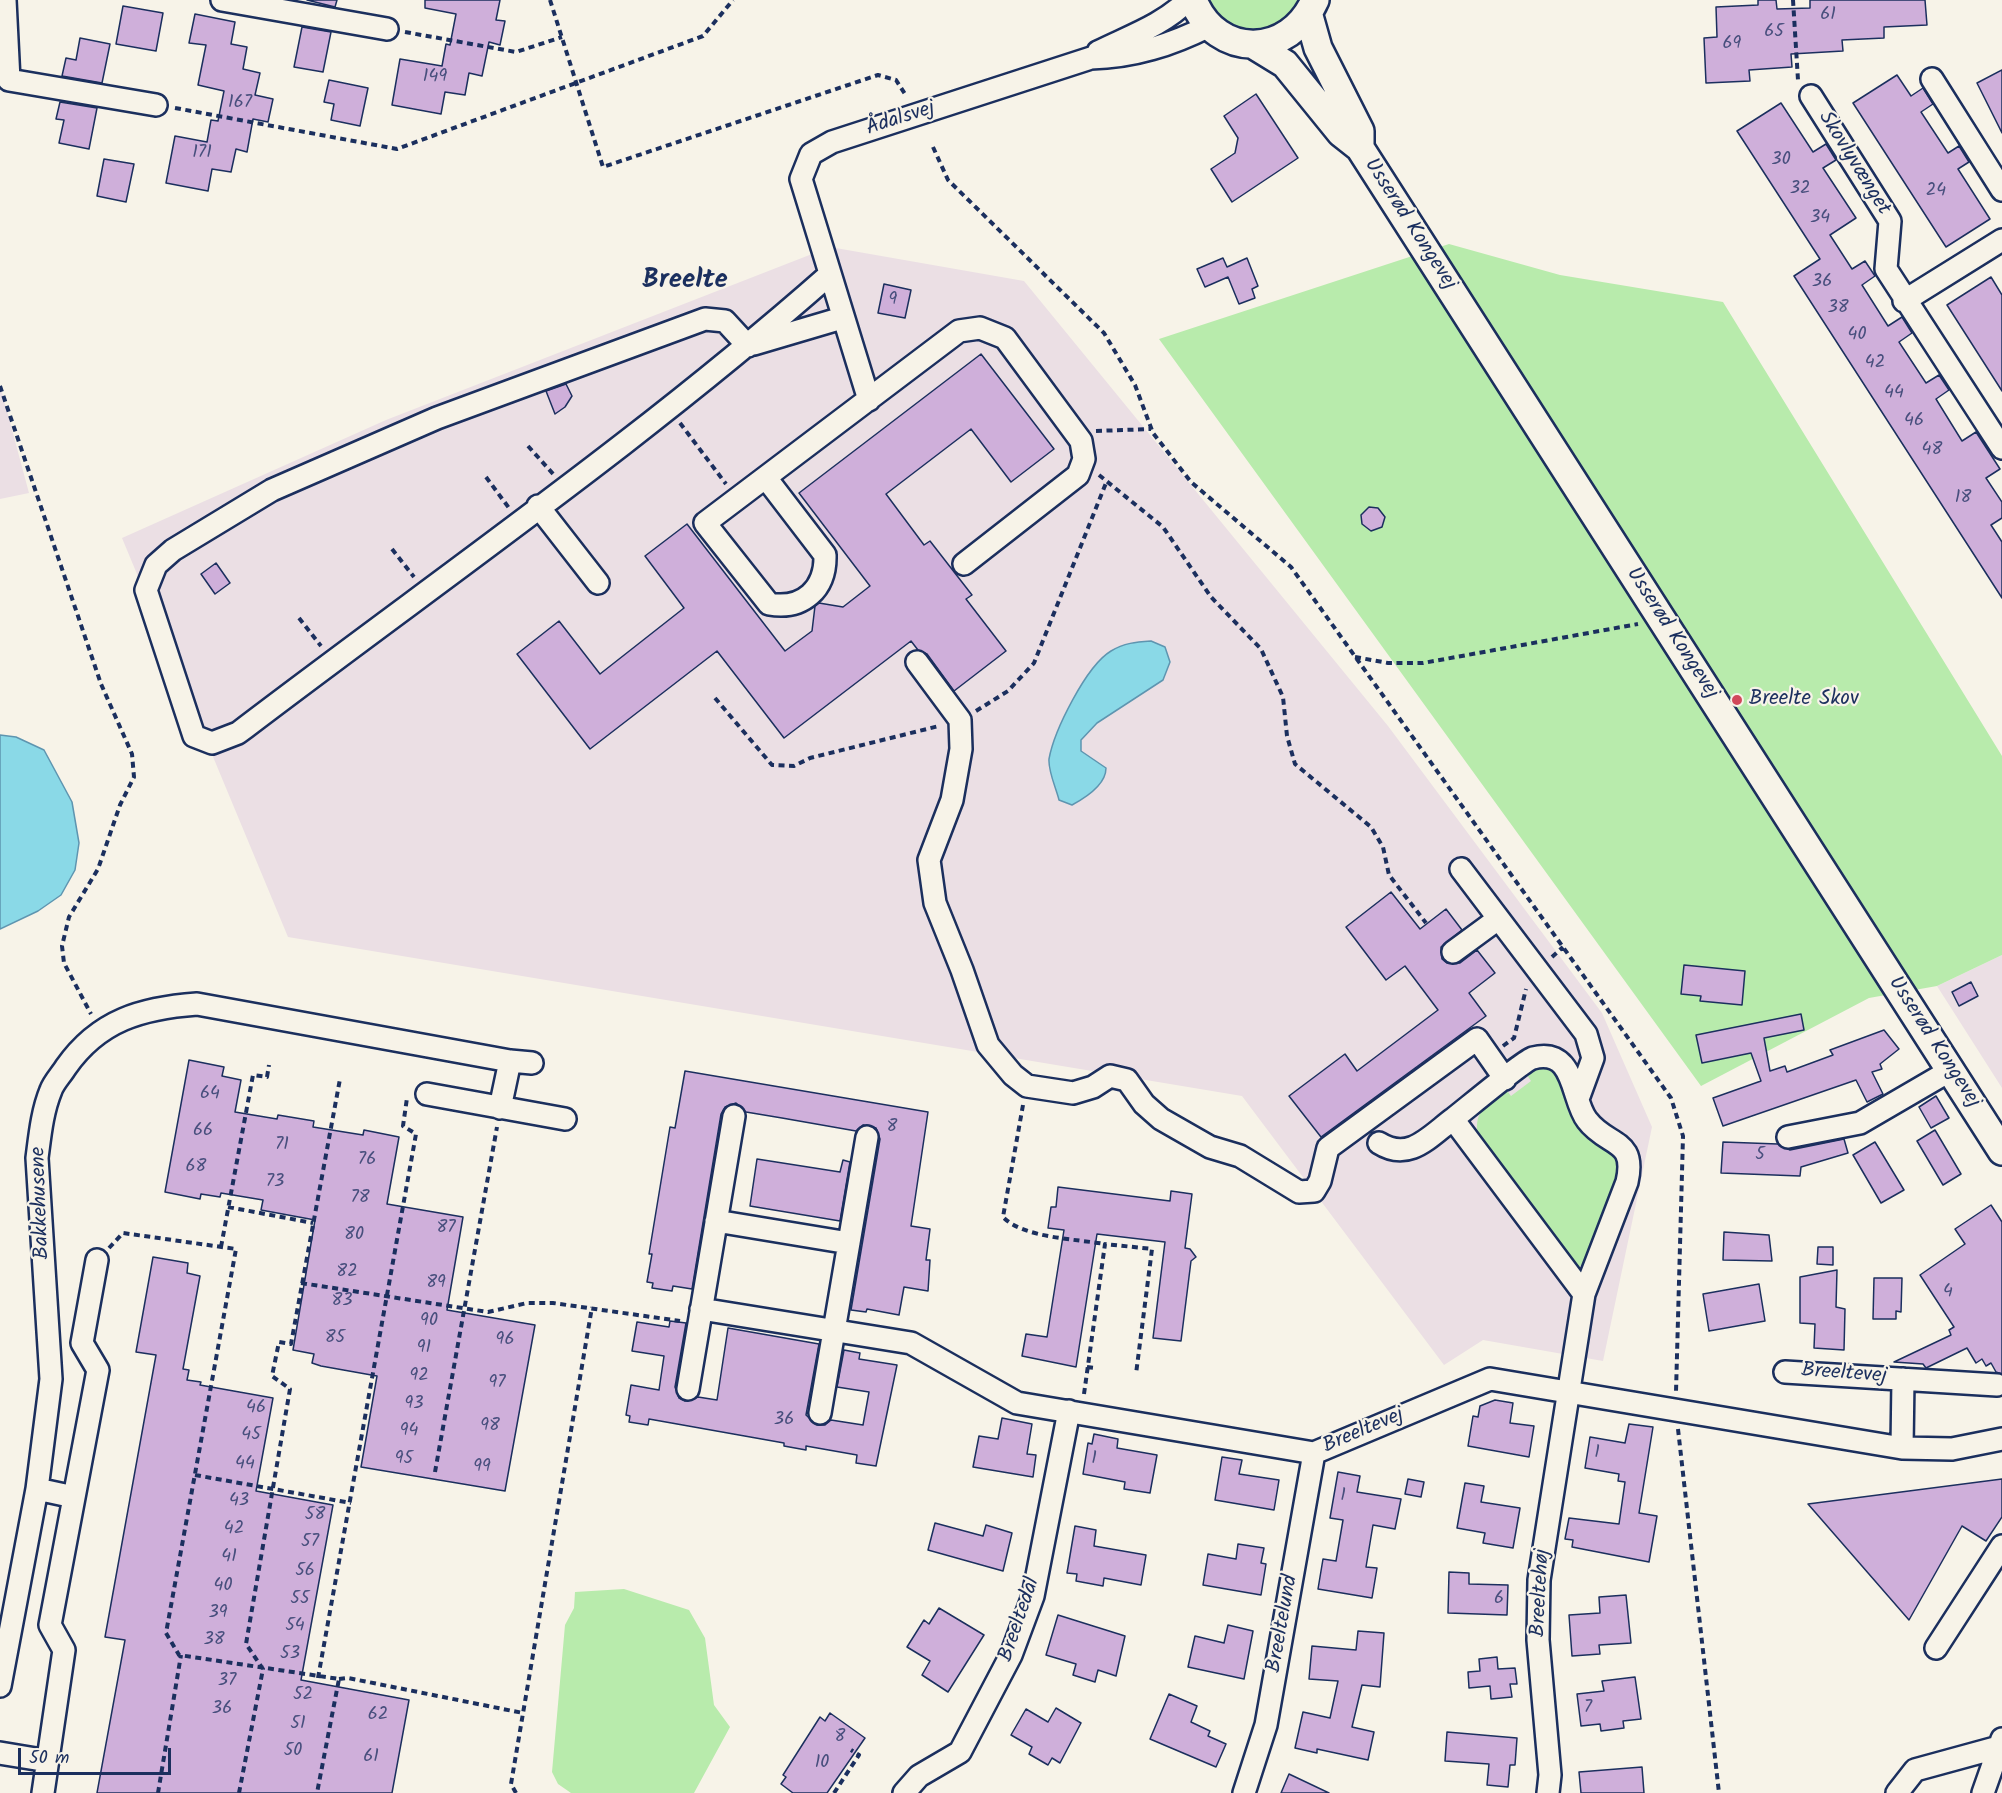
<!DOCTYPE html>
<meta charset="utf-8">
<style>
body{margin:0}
#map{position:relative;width:2002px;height:1793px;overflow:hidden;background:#f7f3e8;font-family:Kalam,sans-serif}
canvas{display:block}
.scale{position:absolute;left:18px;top:1748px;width:153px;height:27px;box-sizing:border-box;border:3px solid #1b2f5e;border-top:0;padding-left:8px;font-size:18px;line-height:21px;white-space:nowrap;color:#1b2f5e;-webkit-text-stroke:4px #f7f3e8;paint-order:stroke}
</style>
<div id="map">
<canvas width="2002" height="1793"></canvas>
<div class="scale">50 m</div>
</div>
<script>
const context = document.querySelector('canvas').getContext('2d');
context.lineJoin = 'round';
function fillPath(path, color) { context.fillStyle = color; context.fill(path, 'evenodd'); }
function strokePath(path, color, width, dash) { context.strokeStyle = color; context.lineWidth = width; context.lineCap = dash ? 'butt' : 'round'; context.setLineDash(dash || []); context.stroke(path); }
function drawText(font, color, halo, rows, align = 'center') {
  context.font = font + ' Kalam,sans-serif'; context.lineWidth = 4.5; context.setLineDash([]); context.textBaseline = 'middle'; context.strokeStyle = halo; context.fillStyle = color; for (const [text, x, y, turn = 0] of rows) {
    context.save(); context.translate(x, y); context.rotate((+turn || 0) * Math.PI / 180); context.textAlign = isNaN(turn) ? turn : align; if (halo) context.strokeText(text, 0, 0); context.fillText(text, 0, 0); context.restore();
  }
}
fillPath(new Path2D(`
 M830 247 1024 281 1388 726 1602 1013 1652 1127 1603 1361 1483 1340 1444 1365 1242 1096 288 937 122 538 386 420Z
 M0 385 29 493 0 499Z
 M2002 955V1088L1937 986Z`), '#ebdfe4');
fillPath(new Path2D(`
 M1208 0H1302C1297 6 1293 14 1287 19 1260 41 1223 29 1208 0Z
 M1449 244 1560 275 1723 302 2002 756V955L1937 986 1869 998 1701 1086 1159 339Z
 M1541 1064C1573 1078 1557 1094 1571 1116 1582 1132 1601 1137 1613 1151 1629 1170 1593 1242 1584 1263L1579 1267 1481 1146C1470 1114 1483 1108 1505 1088L1511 1096 1531 1081 1525 1072Z
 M624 1589 689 1610 705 1638 714 1705 730 1727 694 1793H571L558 1784 552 1772 565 1625 574 1608 575 1592Z`), '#b8ebac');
const water = new Path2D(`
 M1151 641 1165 647 1170 662 1163 680 1097 723 1081 740V751L1106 768C1106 785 1085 798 1072 805L1059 800C1056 788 1048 771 1049 759 1054 731 1086 666 1111 651 1124 643 1136 642 1151 641Z
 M0 735 16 737 44 750 72 802 79 843 75 870 61 895 38 911 0 929Z`);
fillPath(water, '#8ad9e7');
strokePath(water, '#5e95b0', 1.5);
const building = new Path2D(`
 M307 0H337L335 7Z
 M425 0H500L496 20 505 21 500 45 489 42 482 76 469 73 465 95 445 92 441 114 392 105 400 59 442 66 446 44 450 45 456 14 425 8Z
 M1758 0H1776L1777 9 1810 8V0H1925L1927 25 1884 27V38L1842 40 1843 51 1791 54 1792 67 1749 70 1750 81 1706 83 1704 38 1717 37 1716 7 1758 5Z
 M123 6 163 13 156 51 116 44Z
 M195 14 235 22 231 44 247 47 243 69 260 73 255 95 273 99 268 122 253 119 247 152 236 149 231 172 212 169 208 191 166 183 175 136 207 142 211 120 218 121 224 91 198 85 206 45 189 43Z
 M302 27 331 32 323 72 294 67Z
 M80 38 110 44 102 83 62 76 66 58 76 60Z
 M2002 70V133L1977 83Z
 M1897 75 1911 96 1923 88 1933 104 1921 112 1948 153 1959 146 1969 162 1958 169 1990 219 1946 247 1853 103Z
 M329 80 368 88 360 126 331 120 334 104 324 102Z
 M1256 94 1298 158 1232 202 1211 169 1235 153 1238 138 1224 116Z
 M60 102 97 108 89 149 59 143 64 120 56 119Z
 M1781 103 1813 152 1826 144 1836 160 1823 168 1856 218 1830 235 1852 269 1865 261 1875 276 1862 285 1888 326 1902 317 1912 333 1899 342 1926 383 1939 375 1949 390 1936 399 1962 441 1976 432 2000 469 1986 478 2002 502V518L1991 525 2002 542V598L1794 276 1820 259 1737 131Z
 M104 159 134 164 126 202 97 196Z
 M1223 258 1227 267 1247 258 1258 286 1252 289 1255 298 1239 304 1228 277 1205 287 1197 269Z
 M1991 277 2002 295V391L1947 305Z
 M884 284 911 290 905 318 878 313Z
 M981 354 1054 449 1011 482 971 429 886 494 924 545 930 541 972 595 966 599 1006 651 954 691 927 654 918 650 911 641 784 738 717 651 590 749 517 654 559 621 600 674 684 608 645 556 687 524 785 651 812 631 815 606 819 603 843 607 870 586 799 493Z
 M566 384 572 396 565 407 555 414 546 391Z
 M1369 507 1378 508 1385 517 1382 527 1371 531 1362 524 1361 515Z
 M216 563 230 583 215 594 201 574Z
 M1391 892 1420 929 1446 909 1462 930 1441 947 1442 959 1447 963H1460L1477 950 1495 973 1469 993 1486 1016 1321 1137 1289 1096 1345 1054 1357 1071 1438 1010 1405 966 1386 980 1346 927Z
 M1684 965 1745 971 1742 1005 1700 1001 1701 996 1681 994Z
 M1971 982 1978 996 1959 1006 1952 992Z
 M1801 1014 1804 1030 1764 1038 1770 1071 1785 1066 1787 1072 1833 1055 1830 1050 1884 1030 1899 1049 1880 1064 1882 1069 1872 1072 1883 1094 1867 1102 1856 1080 1723 1126 1713 1098 1761 1081 1751 1053 1702 1063 1696 1035Z
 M189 1060 224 1067 222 1076 241 1080 235 1112 277 1119 278 1115 314 1121 313 1127 363 1135 364 1130 399 1137 387 1204 463 1217 447 1310 535 1325 505 1491 361 1467 377 1376 321 1366 312 1363 314 1354 293 1350 315 1220 261 1210 263 1200 221 1193 220 1197 201 1194 200 1199 165 1192Z
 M685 1071 928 1112 911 1226 930 1229 926 1260H930L928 1291 904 1287 899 1315 867 1309 866 1312 851 1310 880 1139 876 1128 863 1125 856 1131 782 1118 746 1112 736 1103 725 1107 721 1114 692 1289 673 1286 672 1291 652 1288 653 1283 647 1282 652 1254H649L670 1127 675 1128Z
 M1936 1096 1949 1118 1931 1128 1919 1107Z
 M1935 1130 1961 1174 1943 1185 1917 1141Z
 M1844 1139 1848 1153 1801 1167 1800 1176 1721 1173 1723 1142 1778 1144 1790 1150Z
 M1875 1142 1904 1190 1881 1203 1853 1155Z
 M757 1159 840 1172 843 1160 850 1162 840 1221 750 1206Z
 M1058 1187 1170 1201 1171 1191 1192 1194 1185 1248 1190 1249 1196 1257 1191 1261 1181 1341 1153 1338 1165 1242 1097 1234 1076 1367 1022 1356 1026 1334 1047 1337 1064 1230 1048 1228 1051 1207H1056Z
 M1991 1205 2002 1222V1374L1996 1372 1991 1363 1986 1366 1982 1359 1976 1363 1967 1348 1926 1368 1923 1364 1894 1362 1951 1335 1949 1330 1954 1327 1920 1275 1965 1244 1955 1229Z
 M1724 1232 1769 1235 1772 1261 1723 1260Z
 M1818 1247H1833V1265L1817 1264Z
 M153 1257 188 1263 187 1273 200 1276 183 1369 189 1370 187 1380 201 1382 200 1385 273 1398 256 1491 333 1505 301 1680 409 1700 392 1793H97L125 1640 105 1637 156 1355 136 1352Z
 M1837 1270 1836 1307 1845 1309 1844 1350 1814 1348 1815 1324 1800 1323V1277Z
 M1874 1278H1902L1901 1312 1896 1311V1319H1873Z
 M1759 1284 1765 1321 1709 1331 1703 1294Z
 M670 1321 686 1323 675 1387 679 1398 685 1401 698 1397 717 1400 728 1328 819 1344 806 1415 817 1425H825L831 1420 863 1425 869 1392 837 1387 844 1350 860 1353 859 1359 897 1365 876 1466 856 1463 857 1455 806 1446V1450L784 1446V1443L649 1419 648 1425 629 1422 630 1416 626 1415 631 1385 659 1390 664 1356 632 1351 637 1322 669 1327Z
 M1495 1400 1513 1403 1510 1423 1534 1426 1529 1457 1468 1446 1473 1416 1478 1417 1480 1406Z
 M1002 1418 1032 1424 1027 1454 1036 1455 1033 1477 973 1467 979 1436 998 1439Z
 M1629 1424 1653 1427 1639 1513 1657 1516 1649 1562 1572 1547 1573 1540 1565 1539 1569 1518 1619 1524 1625 1482 1618 1481 1619 1474 1585 1468 1590 1437 1625 1443Z
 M1094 1434 1118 1439 1117 1448 1157 1455 1150 1493 1124 1489 1125 1482 1083 1474 1088 1443 1092 1444Z
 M1222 1457 1242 1460 1239 1474 1279 1480 1274 1510 1215 1500Z
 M1338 1472 1360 1476 1357 1492 1401 1499 1395 1529 1373 1525 1366 1567 1377 1568 1372 1598 1318 1589 1323 1559 1336 1561 1343 1520 1330 1518Z
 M1408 1479 1424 1482 1421 1497 1405 1494Z
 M2002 1479V1517L1986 1541 1962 1526 1909 1620 1808 1504Z
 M1465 1483 1484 1486 1481 1502 1520 1508 1513 1548 1483 1543 1485 1533 1457 1528Z
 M935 1523 983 1536 986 1525 1012 1533 1003 1571 928 1550Z
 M1075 1526 1096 1530 1094 1546 1146 1555 1141 1585 1104 1578 1103 1586 1076 1581 1077 1574 1067 1573Z
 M1238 1544 1264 1548 1261 1563 1266 1564 1261 1595 1203 1585 1208 1554 1236 1559Z
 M1449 1572 1469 1573V1584L1508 1585 1507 1615 1448 1613Z
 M1626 1595 1631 1643 1599 1645 1600 1654 1572 1656 1569 1615 1600 1613 1599 1597Z
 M939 1608 984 1635 948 1692 922 1675 930 1661 907 1647 924 1620 929 1624Z
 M1058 1615 1125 1636 1116 1676 1098 1670 1095 1682 1073 1675 1076 1664 1046 1655Z
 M1228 1625 1253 1631 1244 1679 1188 1667 1195 1636 1224 1643Z
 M1358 1631 1384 1633 1380 1687 1362 1685 1352 1727 1374 1732 1368 1760 1317 1749V1753L1295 1748 1303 1712 1330 1718 1338 1681 1309 1679 1312 1646 1356 1650Z
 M1497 1657 1498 1669 1515 1668 1517 1684H1510L1512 1697 1491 1699 1490 1686 1469 1688 1468 1672 1480 1671 1479 1659Z
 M1635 1677 1641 1719 1623 1721 1624 1728 1601 1731 1600 1724 1581 1726 1577 1694 1604 1691 1602 1681Z
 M1169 1694 1197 1706 1191 1722 1210 1731 1208 1736 1226 1744 1216 1767 1150 1739Z
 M1056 1708 1081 1723 1060 1763 1052 1758 1048 1765 1029 1754 1032 1747 1011 1735 1026 1709 1048 1722Z
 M830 1713 865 1738 827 1793H793L781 1784 786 1777 783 1775 820 1717 825 1721Z
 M1447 1732 1517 1738 1515 1765H1510L1508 1787 1487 1785 1489 1764 1445 1761Z
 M1642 1767 1644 1793H1581L1579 1772Z
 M1289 1774 1329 1793H1281Z`);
fillPath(building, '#cfafda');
strokePath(building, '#1b2f5e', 1.5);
const minor = new Path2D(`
 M5 0 9 80 156 105
 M222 0 387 29
 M1098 52C1130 36 1163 25 1188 0
 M1932 79 2002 190
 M1811 96 1890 221 1886 269 2002 448
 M1904 301 2002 240
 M754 344 842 318
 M748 346 725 321 705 319 437 418 272 490 173 550 156 565 146 590 194 736 212 743 238 733C436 582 642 440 829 275
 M869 400 801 179 811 154 832 142 1091 58C1134 57 1171 45 1209 26
 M766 478 825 555C826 589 803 610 769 604L705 523 959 331 980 328 1005 338 1081 441 1084 459 1078 475 964 564
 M538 506 598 583
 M917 662 960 720 961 749 952 800 929 860 935 903 962 970 988 1045 1013 1075 1027 1086 1073 1093 1093 1087 1110 1076 1127 1080 1144 1104 1161 1119 1210 1147 1240 1156 1299 1192 1314 1191 1320 1181 1328 1148 1477 1039 1505 1079
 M1461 869 1586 1034 1593 1058 1578 1099
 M1453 952 1498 919
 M427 1094 565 1119
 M500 1108 510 1061
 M1788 1137 1860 1123 1951 1070
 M1379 1143C1409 1162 1429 1137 1453 1119
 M716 1221 849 1243
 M701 1309 911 1343 1017 1403 1314 1453 1490 1379 1902 1448 1952 1449 2002 1439
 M1785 1372 1997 1385
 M688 1389 734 1116
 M820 1413 867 1137
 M1902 1448 1903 1379
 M37 1489 74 1497
 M1936 1648 2002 1546
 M0 1686 37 1489 51 1379 37 1158C40 1135 42 1112 51 1090 54 1082 61 1075 66 1067 99 1020 142 1008 197 1004L510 1061 532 1063
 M0 1753 48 1761
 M43 1793 64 1650 50 1625 98 1370 82 1343 97 1260
 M904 1793 919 1776 960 1752 1011 1655 1033 1596 1069 1411
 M1244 1793 1266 1725 1314 1453
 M1548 1793 1550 1775 1538 1640 1539 1580 1584 1294 1627 1182C1637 1138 1607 1147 1587 1120 1571 1100 1576 1047 1533 1058 1523 1061 1466 1109 1453 1119L1584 1294
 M1897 1793 1915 1770 1999 1747
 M1983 1793 2002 1739`);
const major = new Path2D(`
 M1193 0C1217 60 1290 58 1315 0
 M1309 16 1318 48 1360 131V148
 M1254 45 1285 64 1341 133 1360 148 2002 1151`);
strokePath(minor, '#1b2f5e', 26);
strokePath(major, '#1b2f5e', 32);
strokePath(new Path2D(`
 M550 0 603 167 878 75 896 80 905 94
 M1793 0 1798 80
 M405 32 516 52 562 37
 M175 108 397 149 703 36 733 0
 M933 147 948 180 1104 333 1135 385 1153 433 1191 482 1291 567 1671 1098 1683 1136 1676 1392
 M0 386 101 684 132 754 134 777 120 805 98 869 69 917 62 946 64 963 91 1014
 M680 423 726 484
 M1096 431 1151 429
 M528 446 554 475
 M1099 475 1163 527 1211 597 1261 649 1283 697 1287 736 1295 764 1371 827 1383 847 1389 875 1426 923
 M486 477 509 508
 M392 549 414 577
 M299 618 321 646
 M1355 657 1388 663H1423L1638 624
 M715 698 772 765 794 766 810 758 939 726
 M976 711 1008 691 1034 663 1106 483
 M1552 957 1563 947
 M1503 1046 1514 1038 1526 989
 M1023 1105 1003 1217C1023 1238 1076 1239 1105 1244
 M228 1207 313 1223
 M221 1247 253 1075 267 1077 269 1065
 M109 1248 123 1233 236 1249 166 1633 179 1655 339 1679 317 1793
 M301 1283 488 1312 527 1303H553L680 1321
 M1087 1367 1096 1368
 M1084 1394 1105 1244 1152 1249 1136 1374
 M1678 1429 1719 1793
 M435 1472 497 1127
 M195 1475 351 1503
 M318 1678 416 1134 403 1126 407 1098
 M339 1679 348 1678 523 1713
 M158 1793 181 1655
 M239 1793 263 1669 246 1644 290 1389 272 1376 279 1342 291 1344 340 1079
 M516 1793 511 1784 592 1307
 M834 1793 859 1755 851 1750`), '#1b2f5e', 4, [6, 4.5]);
strokePath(minor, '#f7f3e8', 21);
strokePath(major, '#f7f3e8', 27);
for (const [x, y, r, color] of [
 [1737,700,6,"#d1495b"]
]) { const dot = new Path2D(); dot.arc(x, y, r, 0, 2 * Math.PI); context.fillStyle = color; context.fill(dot); strokePath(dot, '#f7f3e8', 2); }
drawText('18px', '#484f7d', null, [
 ["61",1828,16],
 ["65",1774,33],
 ["69",1732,45],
 ["149",435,78],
 ["167",240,104],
 ["171",202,154],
 ["30",1781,161],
 ["32",1800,190],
 ["24",1936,192],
 ["34",1820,219],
 ["36",1822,283],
 ["9",893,301],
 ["38",1838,309],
 ["40",1857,336],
 ["42",1875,364],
 ["44",1894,394],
 ["46",1914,422],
 ["48",1932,451],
 ["18",1963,499],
 ["64",210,1095],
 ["8",892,1128],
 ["66",203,1132],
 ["71",282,1146],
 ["5",1760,1156],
 ["76",367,1161],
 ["68",196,1168],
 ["73",275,1183],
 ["78",360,1199],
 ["87",446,1229],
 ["80",354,1236],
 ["82",347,1273],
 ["89",436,1284],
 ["4",1948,1293],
 ["83",342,1302],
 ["90",429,1322],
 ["85",335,1339],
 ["96",505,1341],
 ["91",424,1349],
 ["92",419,1377],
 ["97",497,1384],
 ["93",414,1405],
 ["46",256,1409],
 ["36",784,1421],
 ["98",490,1427],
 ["94",409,1432],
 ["45",251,1436],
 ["1",1597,1454],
 ["95",404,1460],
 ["1",1094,1460],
 ["44",245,1465],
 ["99",482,1468],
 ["1",1343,1497],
 ["43",239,1502],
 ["58",315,1516],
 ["42",234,1530],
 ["57",310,1543],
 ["41",229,1558],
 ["56",305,1572],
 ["40",223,1587],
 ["55",300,1600],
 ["6",1499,1600],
 ["39",218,1614],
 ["54",295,1627],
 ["38",214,1641],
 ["53",290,1655],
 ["37",227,1682],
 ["52",303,1696],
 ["7",1588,1709],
 ["36",222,1710],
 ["62",378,1716],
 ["51",298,1725],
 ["8",840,1738],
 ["50",293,1752],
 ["61",371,1758],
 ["10",822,1764]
]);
drawText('21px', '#1b2f5e', '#f7f3e8', [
 ["Ådalsvej",901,120,-18],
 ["Skovlyvænget",1853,164,58],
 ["Usserød Kongevej",1409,225,57],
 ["Usserød Kongevej",1671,634,57],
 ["Usserød Kongevej",1933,1043,57],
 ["Bakkehusene",42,1203,-92],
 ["Breeltevej",1844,1375,4],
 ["Breeltevej",1364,1432,-23],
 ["Breeltehøj",1542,1593,-87],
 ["Breeltedal",1021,1620,-71],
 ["Breeltelund",1284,1624,-80]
]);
drawText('21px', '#1b2f5e', '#f7f3e8', [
 ["Breelte Skov",1749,700]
], 'left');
drawText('bold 27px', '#1b2f5e', '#f7f3e8', [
 ["Breelte",685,282]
]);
</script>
